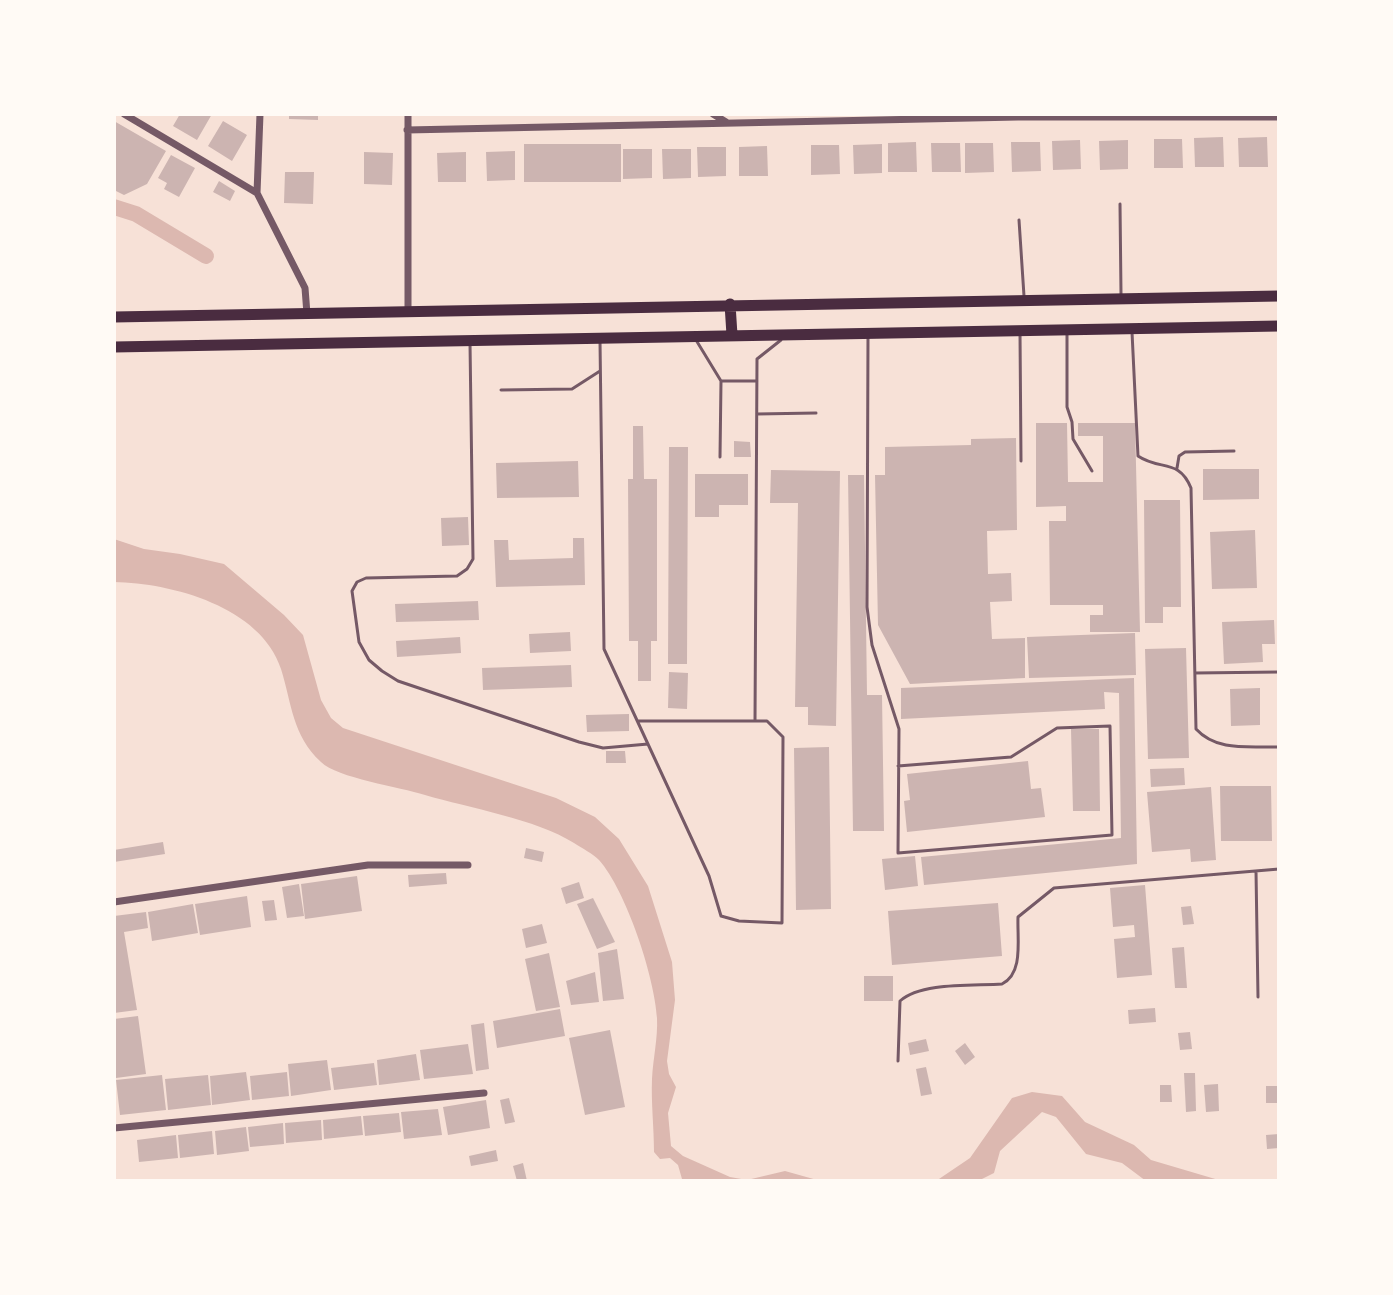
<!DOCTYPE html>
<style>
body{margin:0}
#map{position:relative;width:1393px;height:1295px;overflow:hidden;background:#f7e1d7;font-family:Manrope,sans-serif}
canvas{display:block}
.frame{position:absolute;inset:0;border:116px solid #fffaf5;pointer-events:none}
</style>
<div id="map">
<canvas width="1393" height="1295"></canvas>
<div class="frame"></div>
</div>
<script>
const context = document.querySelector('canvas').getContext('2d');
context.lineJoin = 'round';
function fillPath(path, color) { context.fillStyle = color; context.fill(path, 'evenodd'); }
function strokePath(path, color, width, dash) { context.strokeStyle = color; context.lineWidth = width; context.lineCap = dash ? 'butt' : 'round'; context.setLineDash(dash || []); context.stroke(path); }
fillPath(new Path2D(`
 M114 539 144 549 180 554 224 564 284 615 303 635 321 700 331 718 343 728 556 798 595 817 619 839 648 886 672 962 675 1000 667 1061 669 1074 676 1087 668 1113 671 1146 683 1156 730 1177 747 1180 785 1171 817 1180 878 1181 682 1179 678 1165 670 1158 660 1159 654 1152C654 1127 651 1103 652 1079 653 1059 658 1038 657 1018 655 978 626 890 599 860 593 854 582 848 574 843 536 819 469 808 425 795 400 787 337 778 321 762 292 735 292 704 281 669 261 607 172 583 114 582Z
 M1032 1092 1062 1096 1085 1122 1134 1145 1151 1160 1222 1181H1146L1122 1163 1086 1154 1056 1117 1042 1112 1000 1151 994 1173 978 1181H936L970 1158 1012 1098Z`), '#dcb8b0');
strokePath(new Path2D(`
 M114 207 136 214 206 256`), '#dcb8b0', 16);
fillPath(new Path2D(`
 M180 114H212L197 140 173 126Z
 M289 114H318V120L289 119Z
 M114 121 166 151 147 184 124 195 114 190Z
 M223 121 247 135 232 161 208 146Z
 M1223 137 1224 167H1195L1194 138Z
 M1267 137 1268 167H1239L1238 138Z
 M1154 139H1182L1183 168H1154Z
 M1080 140 1081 169 1053 170 1052 141Z
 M1128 140V169L1100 170 1099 141Z
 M916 142 917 172H888V143Z
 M1011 142H1040L1041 171 1012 172Z
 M931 143H960L961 172H932Z
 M965 143H993L994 172 965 173Z
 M524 144H621V182H524Z
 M882 144V173L854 174 853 145Z
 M811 145H839L840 174 811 175Z
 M767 146 768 176H739V147Z
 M697 147H726V176L698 177Z
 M623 149H652V178L623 179Z
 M662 149H691V178L663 179Z
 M515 151V180L487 181 486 152Z
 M364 152 393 153 392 185 364 184Z
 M466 152V182H438L437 153Z
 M171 155 195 168 179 197 164 189 167 183 158 178Z
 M285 172H314L313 204 284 203Z
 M219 181 235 191 230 201 213 192Z
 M1036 423H1067L1068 482H1103V436H1078V423H1135L1140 632H1090V615H1103V605H1050L1049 521H1066V506L1036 507Z
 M633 426H643L644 479H657V641H651V681H638V641H629L628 479H633Z
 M1016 438 1017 530 987 531 988 574 1011 573 1012 601 990 602 992 639 1025 638V678L910 684 878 625 875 475H885V447L971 445V439Z
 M734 441 750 442 751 457H734Z
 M669 447H688L687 664H668Z
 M578 461 579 497 497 498 496 463Z
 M1203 469H1259V499L1203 500Z
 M771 470 840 471 836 726 808 725V707H795L798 503H770Z
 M695 474H748V505H719V517H695Z
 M848 475H864L867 695H882L884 831H853Z
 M1144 500H1180L1181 607H1163V623H1145Z
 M468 517 469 545 442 546 441 518Z
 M1255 530 1257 588 1212 589 1210 532Z
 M573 538H584L585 585 496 587 494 540H508L509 560 573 558Z
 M478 601 479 620 396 622 395 604Z
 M1274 620 1275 644H1262L1263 662 1224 664 1222 622Z
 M570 632 571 651 530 653 529 634Z
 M1135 633 1136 675 1029 678 1027 637Z
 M460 637 461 653 397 657 396 641Z
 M1186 648 1189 758 1148 759 1145 649Z
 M571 665 572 687 483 690 482 668Z
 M669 672 688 673 687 709 668 708Z
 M1134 678 1137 864 924 885 921 857 1121 838 1119 693 1104 692 1105 709 901 719V688Z
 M1260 688V725L1231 726 1230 689Z
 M629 714V731L587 732 586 715Z
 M1071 729H1099L1100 811H1073Z
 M829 747 831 909 796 910 794 748Z
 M606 751H625L626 763H606Z
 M1028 761 1031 789 1041 788 1045 817 907 832 904 801 910 800 907 774Z
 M1184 768 1185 785 1151 787 1150 769Z
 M1220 786H1271L1272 841H1221Z
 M1211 787 1216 860 1191 862 1190 849 1152 852 1147 792Z
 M163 842 165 854 114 862V850Z
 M526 848 544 852 542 862 524 858Z
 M915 856 918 886 885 890 882 859Z
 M446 873 447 884 409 887 408 875Z
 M357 876 362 911 305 919 301 884Z
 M579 882 584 898 566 904 561 888Z
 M299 884 304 916 287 918 282 887Z
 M1145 885 1152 975 1117 978 1114 939 1135 937 1134 925 1113 927 1110 888Z
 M247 896 251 927 200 935 195 904Z
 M593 898 615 942 597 949 577 904Z
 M274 900 277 920 265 921 262 901Z
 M998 903 1002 956 892 965 888 911Z
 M193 904 198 933 152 941 148 912Z
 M1191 906 1194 924 1183 925 1181 907Z
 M146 912 148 928 124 932 137 1010 114 1013V916Z
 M542 924 547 943 526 948 522 929Z
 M1184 947 1187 988H1175L1172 948Z
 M617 949 624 999 603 1001 598 953Z
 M549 953 560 1007 536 1011 525 959Z
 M595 972 599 1002 571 1005 566 981Z
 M864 976H893V1001H864Z
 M1155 1008 1156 1022 1129 1024 1128 1010Z
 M560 1009 565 1036 497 1048 493 1021Z
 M138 1016 146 1074 116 1078 114 1019Z
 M484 1023 489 1069 476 1071 471 1025Z
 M610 1030 625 1107 585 1115 569 1038Z
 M1190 1032 1192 1049 1180 1050 1178 1033Z
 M926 1039 929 1051 910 1055 908 1043Z
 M965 1043 975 1057 965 1065 955 1051Z
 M468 1044 473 1074 424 1079 420 1050Z
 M416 1054 420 1080 379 1085 377 1060Z
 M327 1060 331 1090 291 1096 288 1064Z
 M374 1063 377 1085 334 1090 331 1068Z
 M926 1067 932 1094 921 1096 916 1069Z
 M246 1072 250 1100 212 1105 210 1076Z
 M287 1072 289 1096 252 1100 250 1076Z
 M1184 1073H1195L1196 1111 1186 1112Z
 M162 1075 166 1110 120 1115 116 1080Z
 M208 1075 211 1105 168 1110 165 1079Z
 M1218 1084 1219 1111 1206 1112 1204 1085Z
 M1160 1085H1171L1172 1102H1160Z
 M1266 1086H1279V1103H1266Z
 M509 1098 515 1122 505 1124 500 1100Z
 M486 1100 490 1128 448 1135 443 1107Z
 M438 1109 442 1135 404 1139 401 1112Z
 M399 1113 401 1132 365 1136 363 1116Z
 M361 1116 363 1135 324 1139 323 1120Z
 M321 1120 322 1140 286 1143 285 1123Z
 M283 1123 284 1144 250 1147 248 1127Z
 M246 1127 249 1151 217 1155 215 1131Z
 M212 1131 214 1154 180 1158 178 1135Z
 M1279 1134V1148L1267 1149 1266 1135Z
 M176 1135 178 1158 139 1162 137 1140Z
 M496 1150 498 1161 471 1166 469 1156Z
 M523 1163 527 1181H517L513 1166Z`), '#ccb4b1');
strokePath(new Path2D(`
 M1120 204 1121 294
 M1019 220 1024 296
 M1132 332 1138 456C1160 471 1179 458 1191 488L1196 729C1217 752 1249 746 1279 747
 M1020 333 1021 461
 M1067 334V407L1072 422 1073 439 1092 471
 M868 336 867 607 872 645 899 729 898 853 1112 835 1110 726 1057 728 1011 757 898 766
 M696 340 721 381H757
 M600 341 604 649 709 876 721 916 739 921 782 923 783 737 767 721H638
 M470 343 473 559 467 569 457 576 366 578 357 582 352 591 359 642 369 660 382 671 398 681 579 742 603 748 648 744
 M501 390 572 389 600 371
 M757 414 816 413
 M720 457 721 381
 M1177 468 1179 456 1185 452 1234 451
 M1195 673 1279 672
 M755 721 757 359 781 340
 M1256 871 1258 997
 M898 1061 900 1001C921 982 973 986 1002 984 1024 973 1017 939 1018 917L1054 888 1279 869`), '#755966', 3);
strokePath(new Path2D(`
 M124 114 257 193
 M260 114 257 193 305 288 307 314
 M408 114V312
 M713 114 726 122
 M407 130 1018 117H1279
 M114 902 368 865H468
 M114 1128 484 1093`), '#755966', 7);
strokePath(new Path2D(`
 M730 304 732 335
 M114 317 1279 296
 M114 347 1279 326`), '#4a2c40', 11);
</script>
